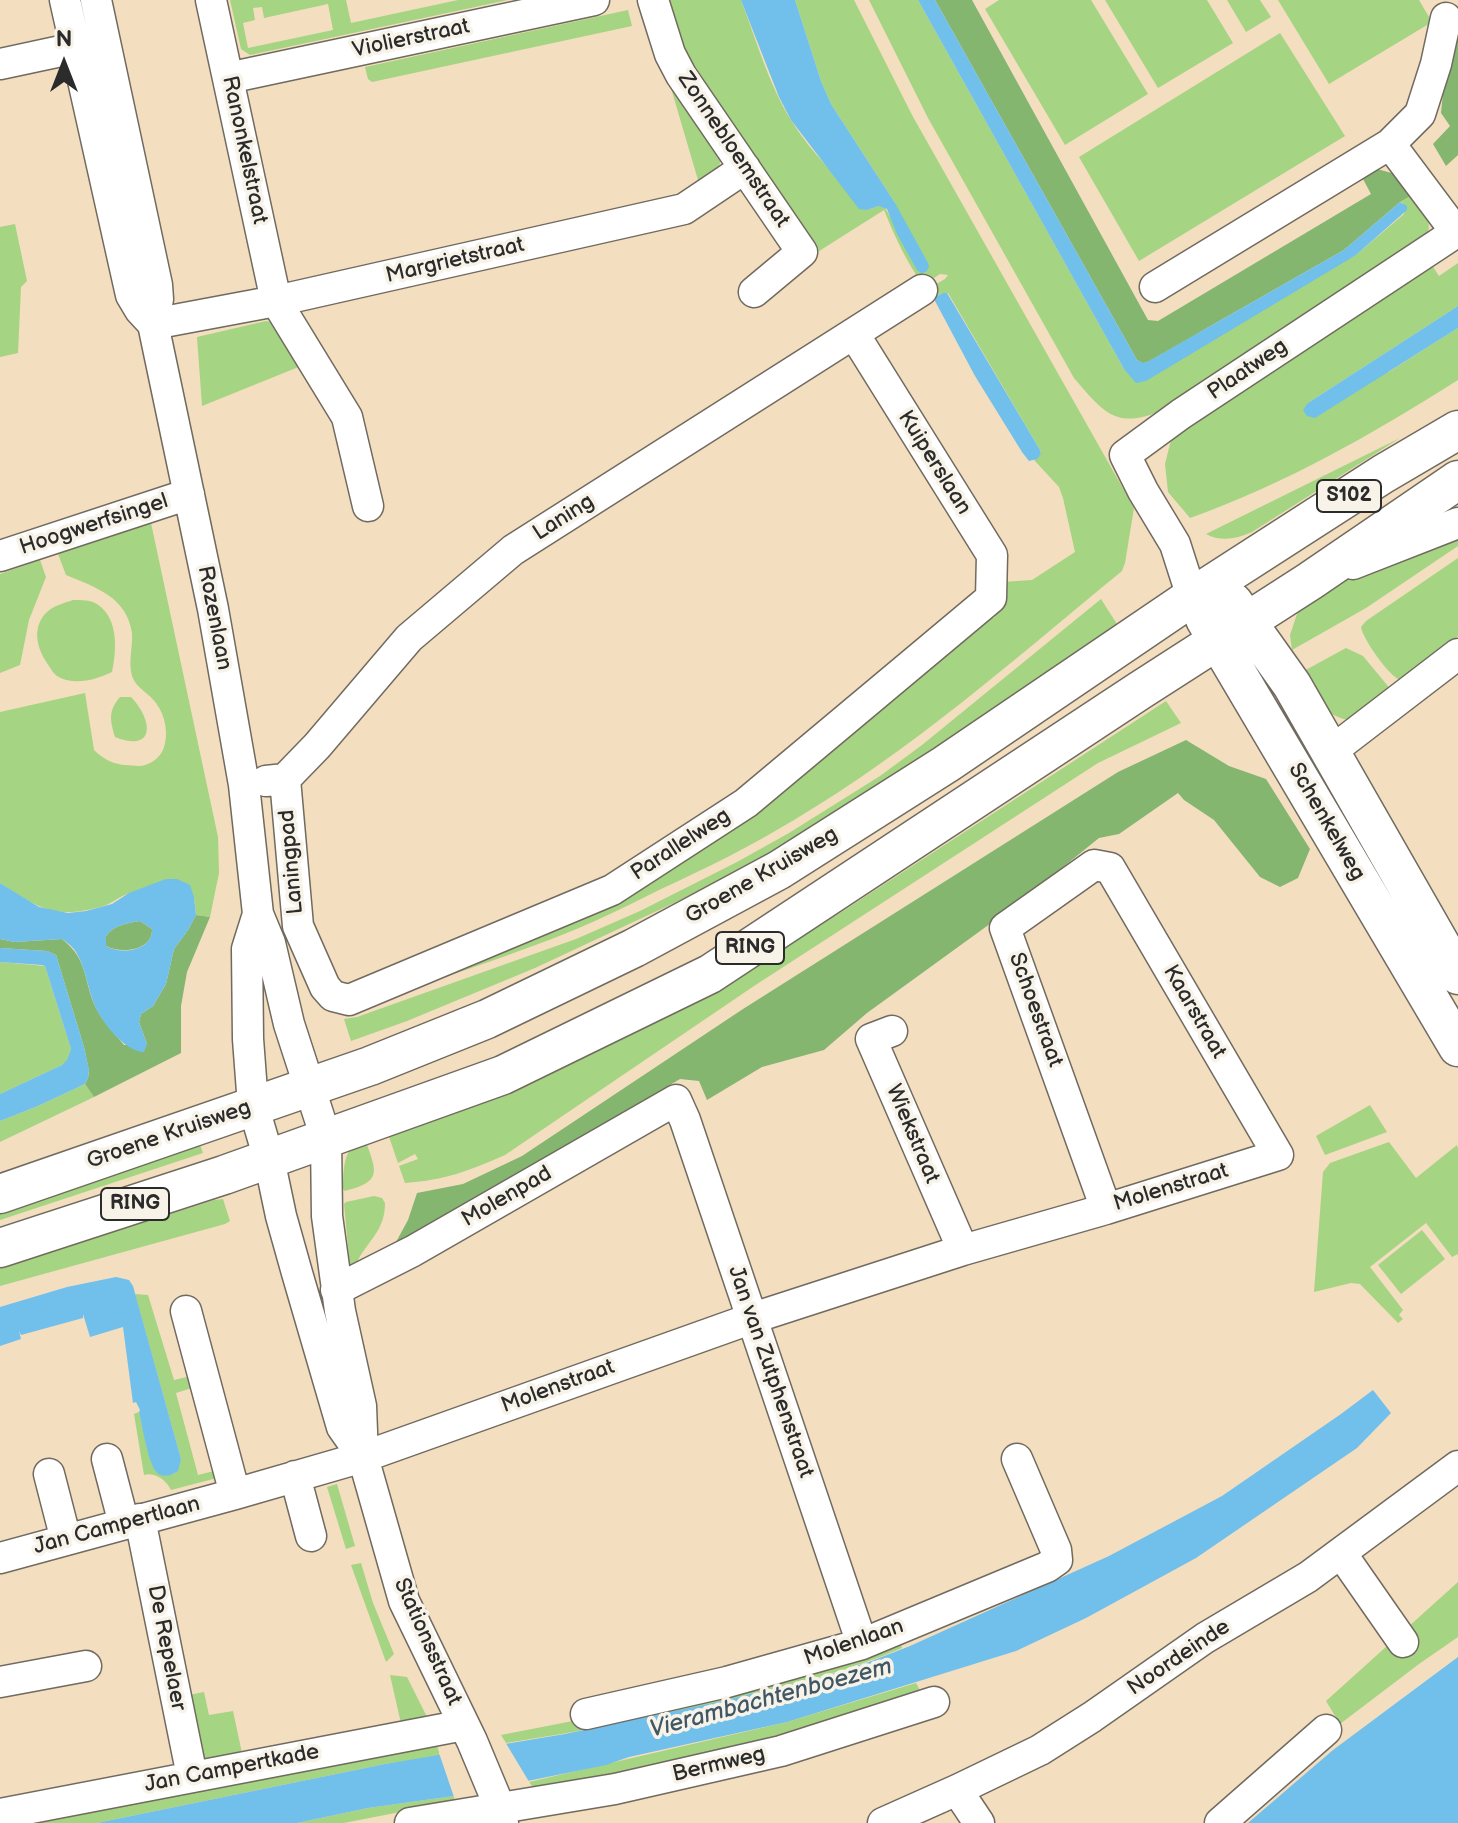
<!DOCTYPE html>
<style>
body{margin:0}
#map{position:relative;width:1458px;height:1823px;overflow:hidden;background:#f3dec0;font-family:"Balsamiq Sans",sans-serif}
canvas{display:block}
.north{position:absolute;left:24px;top:24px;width:80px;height:80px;-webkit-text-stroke:6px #f7f3e8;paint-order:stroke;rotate:0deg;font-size:22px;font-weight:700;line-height:32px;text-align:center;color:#2b2b2b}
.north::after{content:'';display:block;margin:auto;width:28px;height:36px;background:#2b2b2b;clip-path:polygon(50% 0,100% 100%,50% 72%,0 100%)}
</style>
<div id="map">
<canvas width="1458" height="1823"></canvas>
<div class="north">N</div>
</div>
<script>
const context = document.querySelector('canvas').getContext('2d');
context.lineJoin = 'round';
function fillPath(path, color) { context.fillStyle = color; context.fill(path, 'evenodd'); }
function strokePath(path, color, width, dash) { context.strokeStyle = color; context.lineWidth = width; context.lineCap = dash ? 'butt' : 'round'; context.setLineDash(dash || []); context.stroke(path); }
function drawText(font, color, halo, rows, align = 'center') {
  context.font = font + ' "Balsamiq Sans",sans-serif'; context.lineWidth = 7; context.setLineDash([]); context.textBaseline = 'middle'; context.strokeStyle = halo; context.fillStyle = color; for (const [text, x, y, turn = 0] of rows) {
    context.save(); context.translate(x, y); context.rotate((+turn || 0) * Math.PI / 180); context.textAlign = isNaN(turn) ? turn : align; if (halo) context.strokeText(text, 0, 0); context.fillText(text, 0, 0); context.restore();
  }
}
fillPath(new Path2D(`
 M230 0H346L351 23 458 0H508L250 55 241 49ZM328 4 333 30 248 48 243 23 255 20 253 8 262 7 264 18Z
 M669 0H741C756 39 769 85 791 120 811 153 841 181 867 210L879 206H884L891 218 895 203 831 104 821 81 795 0H854L912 115 1134 508 1125 563 1122 571C1016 658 912 750 794 820 751 846 705 869 659 890 623 908 587 926 549 940 485 964 419 986 354 1008L613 895 986 613 994 618 1001 607 1003 582 1032 580 1075 552 1063 498 1059 487 1034 460 1041 454 1040 450 948 293H943L935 297V301L926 290 945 279 948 275 940 274 923 285C906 261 895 237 884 210L816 253 693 67 687 57Z
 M869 0H918L1124 369 1356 255 1404 214 1403 203 1400 202 1414 194C1423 208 1433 220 1427 237L1165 409C1117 431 1104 413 1074 378L928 118Z
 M999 0H1091L1148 94 1065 145 985 9Z
 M1105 0H1207L1233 43 1158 88Z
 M1227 0H1260L1271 17 1246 32Z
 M1278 0H1419L1432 22 1329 84Z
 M628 10 632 26 372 82 368 79 365 67Z
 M1280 33 1345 136 1139 261 1079 157Z
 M668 78 721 160 716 175 702 186 698 180Z
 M15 224 27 281 21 287 18 353 0 357V227Z
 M1430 262 1439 276 1458 263V306L1308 403 1390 371 1458 328V380C1373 434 1285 484 1190 518L1168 492 1165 464 1171 440 1199 415Z
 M266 321 272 322 301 366 202 406 197 337Z
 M1400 438 1252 532C1236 539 1221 542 1206 534Z
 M151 523 218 837 219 873 210 917 196 915 194 897C175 896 151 891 132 893 122 894 113 903 104 906 54 920 41 909 0 883V712L85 693 94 750C109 764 118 765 139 766 148 766 159 759 163 750 169 736 166 716 156 703 149 693 136 688 132 676 128 661 133 647 132 633 127 597 95 587 66 575L58 554Z
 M1458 531V546L1366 608 1292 650 1290 635 1298 611 1322 587Z
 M1458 558V636L1405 680C1402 680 1400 680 1398 679 1387 673 1363 639 1361 627L1366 621Z
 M40 560 46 577 29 620 20 665 0 673V574Z
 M1101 599 1122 632 876 792 756 862 674 903 535 968 407 1021 351 1041 344 1019 357 1017 576 939 640 911 737 862 789 833 880 776 922 745Z
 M73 600C79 600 87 600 93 602 119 614 117 649 112 672 96 680 73 686 57 676 55 675 50 668 49 666 38 651 31 630 45 614 52 606 64 603 73 600Z
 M1346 648 1363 656 1392 691 1348 720C1320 714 1316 695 1302 672Z
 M120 697H131C153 720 156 753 115 737 110 720 108 711 120 697Z
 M1166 701 1181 723 1098 763 754 986 505 1155C468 1171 446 1180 405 1183L399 1166 418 1159 415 1154 398 1163 386 1128 740 970 840 913Z
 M0 962 45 966 71 1049 67 1061 62 1065 0 1094Z
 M85 1084 94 1097 0 1142V1121L38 1106Z
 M1370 1105 1387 1132 1325 1155 1316 1136Z
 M198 1138 203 1153 0 1220V1207Z
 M365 1139C376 1171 384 1181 345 1191L343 1189C343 1176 343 1157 352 1147 354 1145 362 1141 365 1139Z
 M1389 1142 1416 1178 1457 1145 1458 1148V1254L1452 1257 1426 1223 1370 1267 1403 1310 1399 1315 1403 1319 1398 1323 1360 1284 1351 1283 1314 1292 1323 1172 1330 1163Z
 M374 1196 382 1198 385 1203C385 1229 371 1238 359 1258 356 1264 354 1271 351 1278L344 1204 346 1202Z
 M223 1199 230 1221 225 1224 0 1286V1268L214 1200Z
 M1422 1230 1445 1259 1401 1294 1378 1265Z
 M135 1294 148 1295 174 1380 191 1376 195 1387 176 1393 198 1475 214 1471 217 1478 171 1490C166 1480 155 1472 144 1475L134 1414 139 1412 152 1464C158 1474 164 1478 175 1473L181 1459Z
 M337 1484 355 1546 346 1549 327 1487Z
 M361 1563 373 1603 394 1654 386 1662 351 1565Z
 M1458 1582V1637L1419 1664 1340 1724 1326 1701Z
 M898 1636 902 1648C849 1671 795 1684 739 1697 662 1716 584 1731 506 1743L501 1735 578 1720Z
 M390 1675 407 1677 432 1727 402 1728Z
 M916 1683 922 1694 772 1743 534 1789 529 1782 787 1722Z
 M204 1692 209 1715 233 1711 242 1753 202 1761 189 1695Z
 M434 1734 440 1756 385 1764 97 1823H42L40 1810Z
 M454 1796 458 1806 400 1812 344 1823H297L368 1808Z`), '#a5d482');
fillPath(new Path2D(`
 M935 0H972L1148 320 1158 321 1371 194 1363 179 1377 169 1395 174 1414 194 1400 202 1344 250 1149 361 1143 363 1137 360Z
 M1458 21V155L1446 166 1433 144 1450 126 1441 113 1448 43Z
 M1186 740 1229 766 1266 779 1310 849 1298 878 1280 887 1260 877 1214 820 1184 800 1178 793 1119 834 1099 838 1016 905 867 1013 824 1050 762 1067 707 1100 699 1081 680 1079 390 1253 408 1220 417 1193 463 1184 522 1156 743 1009 1118 772Z
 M196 915 210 917 187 972 181 1006V1053L94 1097 85 1084 88 1078 89 1071 84 1047 56 955 47 951 0 948V939L15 942 62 939C89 960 83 981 96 1008 103 1022 115 1034 124 1045L147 1044 139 1022 141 1014 153 1006 166 984 174 949 188 930Z
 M140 921 152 929C153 951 121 954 106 946V936C114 925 127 923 140 921Z`), '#84b670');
fillPath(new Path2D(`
 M741 0H795L821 81 831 104 895 203 928 263 929 267 926 272 921 273 917 270 897 234 887 209 879 206 867 210 859 209 791 120 779 97Z
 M918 0H935L1137 360 1143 363 1149 361 1344 250 1400 202 1407 206V210L1356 255 1146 381 1136 383 1124 369Z
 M943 293H947L1040 450 1041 454 1037 459 1029 461 1022 452 975 376 935 301V297Z
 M1458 306V328L1315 418 1307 416 1303 410 1308 403Z
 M166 879H177L190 885 194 897 196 915 188 930 174 949 166 984 153 1006 141 1014 139 1022 147 1044 144 1052C124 1052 99 1019 93 1001 87 984 85 967 76 952 73 947 68 943 62 939L15 942 0 939V883L39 907 68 913 86 911 112 904 129 893ZM140 921 152 929C153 951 121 955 106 946V936C114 925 127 923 140 921Z
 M0 948 47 951 56 955 84 1047 89 1070 88 1078 85 1084 38 1106 0 1121V1094L62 1065 67 1060 71 1049 45 966 42 965 0 962Z
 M116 1277 129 1280 133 1286 181 1459 178 1471C171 1476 161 1479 155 1470 148 1461 142 1424 139 1412L140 1410 136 1402 133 1403 123 1327 90 1337 83 1314V1318L21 1335 19 1331 21 1339 0 1346V1307L67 1287Z
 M1373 1390 1391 1413 1357 1448 1196 1558 1086 1618 1016 1651 787 1722 629 1757 606 1765 454 1796 368 1808 297 1823H97L385 1764 565 1734 713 1703 826 1676 869 1662 910 1646 1109 1556 1222 1496 1341 1414Z
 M1458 1657V1823H1248L1333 1750Z`), '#71bfeb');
fillPath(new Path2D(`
 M504 1740 531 1785 455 1800 439 1753Z`), '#f3dec0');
const minor = new Path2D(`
 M65 0 131 295 140 310 153 324
 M96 0 157 285 158 299 153 324 213 609 244 785 258 914 270 943 289 1024 326 1138 327 1216 340 1311 361 1406 363 1457 404 1601 472 1741 500 1808 503 1823
 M211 0 276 301 347 417 368 506
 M653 0 670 54 681 75 802 252 754 292
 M0 64 75 48
 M228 78 594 0
 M1390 144 1420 114 1436 64 1446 18
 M1155 287 1390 144 1456 232
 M153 324 276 301 684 209 745 168
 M0 556 189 494
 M1353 564 1458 523
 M1192 597 1175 544 1143 491 1125 455 1181 414 1458 231
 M1329 753 1458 654
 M285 779 298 926 325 987 333 996 349 1000 612 890 746 803 991 598 992 555 854 334
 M266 781 285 779 317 746 409 638 513 550 922 290
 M258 914 247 949 248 1039 253 1105 269 1159 281 1216 297 1273 342 1427 363 1457
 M892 1031 871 1039 963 1250
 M336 1290 413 1251 676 1100 685 1120 862 1644
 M186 1311 235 1494
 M107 1459 124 1524
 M49 1474 66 1540
 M295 1476 311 1536
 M140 1519 192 1776
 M1341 1553 1403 1642
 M0 1558 235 1494 363 1457 753 1318 963 1250 1106 1209 1278 1155 1110 868 1094 865 1005 928 1106 1209
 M0 1682 86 1666
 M586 1714 727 1682 862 1644 1047 1567 1057 1560 1056 1550 1017 1459
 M957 1790 979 1823
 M0 1814 464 1725
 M410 1823 615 1789 781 1751 934 1702
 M883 1823 957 1790 1040 1750 1092 1717 1205 1638 1308 1577 1458 1466
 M1220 1823 1326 1730`);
const major = new Path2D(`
 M1233 602 1292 685 1458 975
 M1205 619 1458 1047
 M0 1194 370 1066 487 1019 634 948 779 870 946 764 1192 597 1383 474 1458 430
 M0 1248 224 1175 503 1075 710 974 1139 691 1310 581 1458 480`);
strokePath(minor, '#716a5f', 33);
strokePath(major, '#716a5f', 41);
strokePath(minor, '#fff', 30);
strokePath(major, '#fff', 38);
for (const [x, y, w] of [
 [1349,496,64],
 [750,948,68],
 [135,1204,68]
]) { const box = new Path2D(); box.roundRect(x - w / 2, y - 16, w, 32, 6); context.fillStyle = '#f7f3e8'; context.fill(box); strokePath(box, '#2b2b2b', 2); }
drawText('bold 20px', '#2b2b2b', null, [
 ["S102",1349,496],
 ["RING",750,948],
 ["RING",135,1204]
]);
drawText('22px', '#2b2b2b', '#f7f3e8', [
 ["Violierstraat",411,39,-12],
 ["Ranonkelstraat",244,150,78],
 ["Zonnebloemstraat",733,150,56],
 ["Margrietstraat",455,261,-13],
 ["Plaatweg",1248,370,-34],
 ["Kuiperslaan",934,463,58],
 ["Laning",564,518,-32],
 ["Hoogwerfsingel",94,525,-18],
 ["Rozenlaan",214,618,79],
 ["Schenkelweg",1326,822,60],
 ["Parallelweg",681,845,-33],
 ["Laningpad",292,862,-95],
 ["Groene Kruisweg",762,876,-30],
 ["Schoestraat",1035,1010,70],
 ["Kaarstraat",1194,1012,60],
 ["Wiekstraat",912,1134,67],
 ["Groene Kruisweg",169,1135,-19],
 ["Molenstraat",1171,1188,-17],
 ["Molenpad",507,1197,-30],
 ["Jan van Zutphenstraat",770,1372,71],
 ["Molenstraat",558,1387,-20],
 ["Jan Campertlaan",117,1526,-15],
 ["Stationsstraat",427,1642,66],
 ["Molenlaan",854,1643,-19],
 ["De Repelaer",166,1648,79],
 ["Noordeinde",1179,1658,-34],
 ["Bermweg",719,1765,-13],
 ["Jan Campertkade",232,1769,-11]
]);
drawText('italic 24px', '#405765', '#f7f3e8', [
 ["Vierambachtenboezem",771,1699,-15]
]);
</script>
